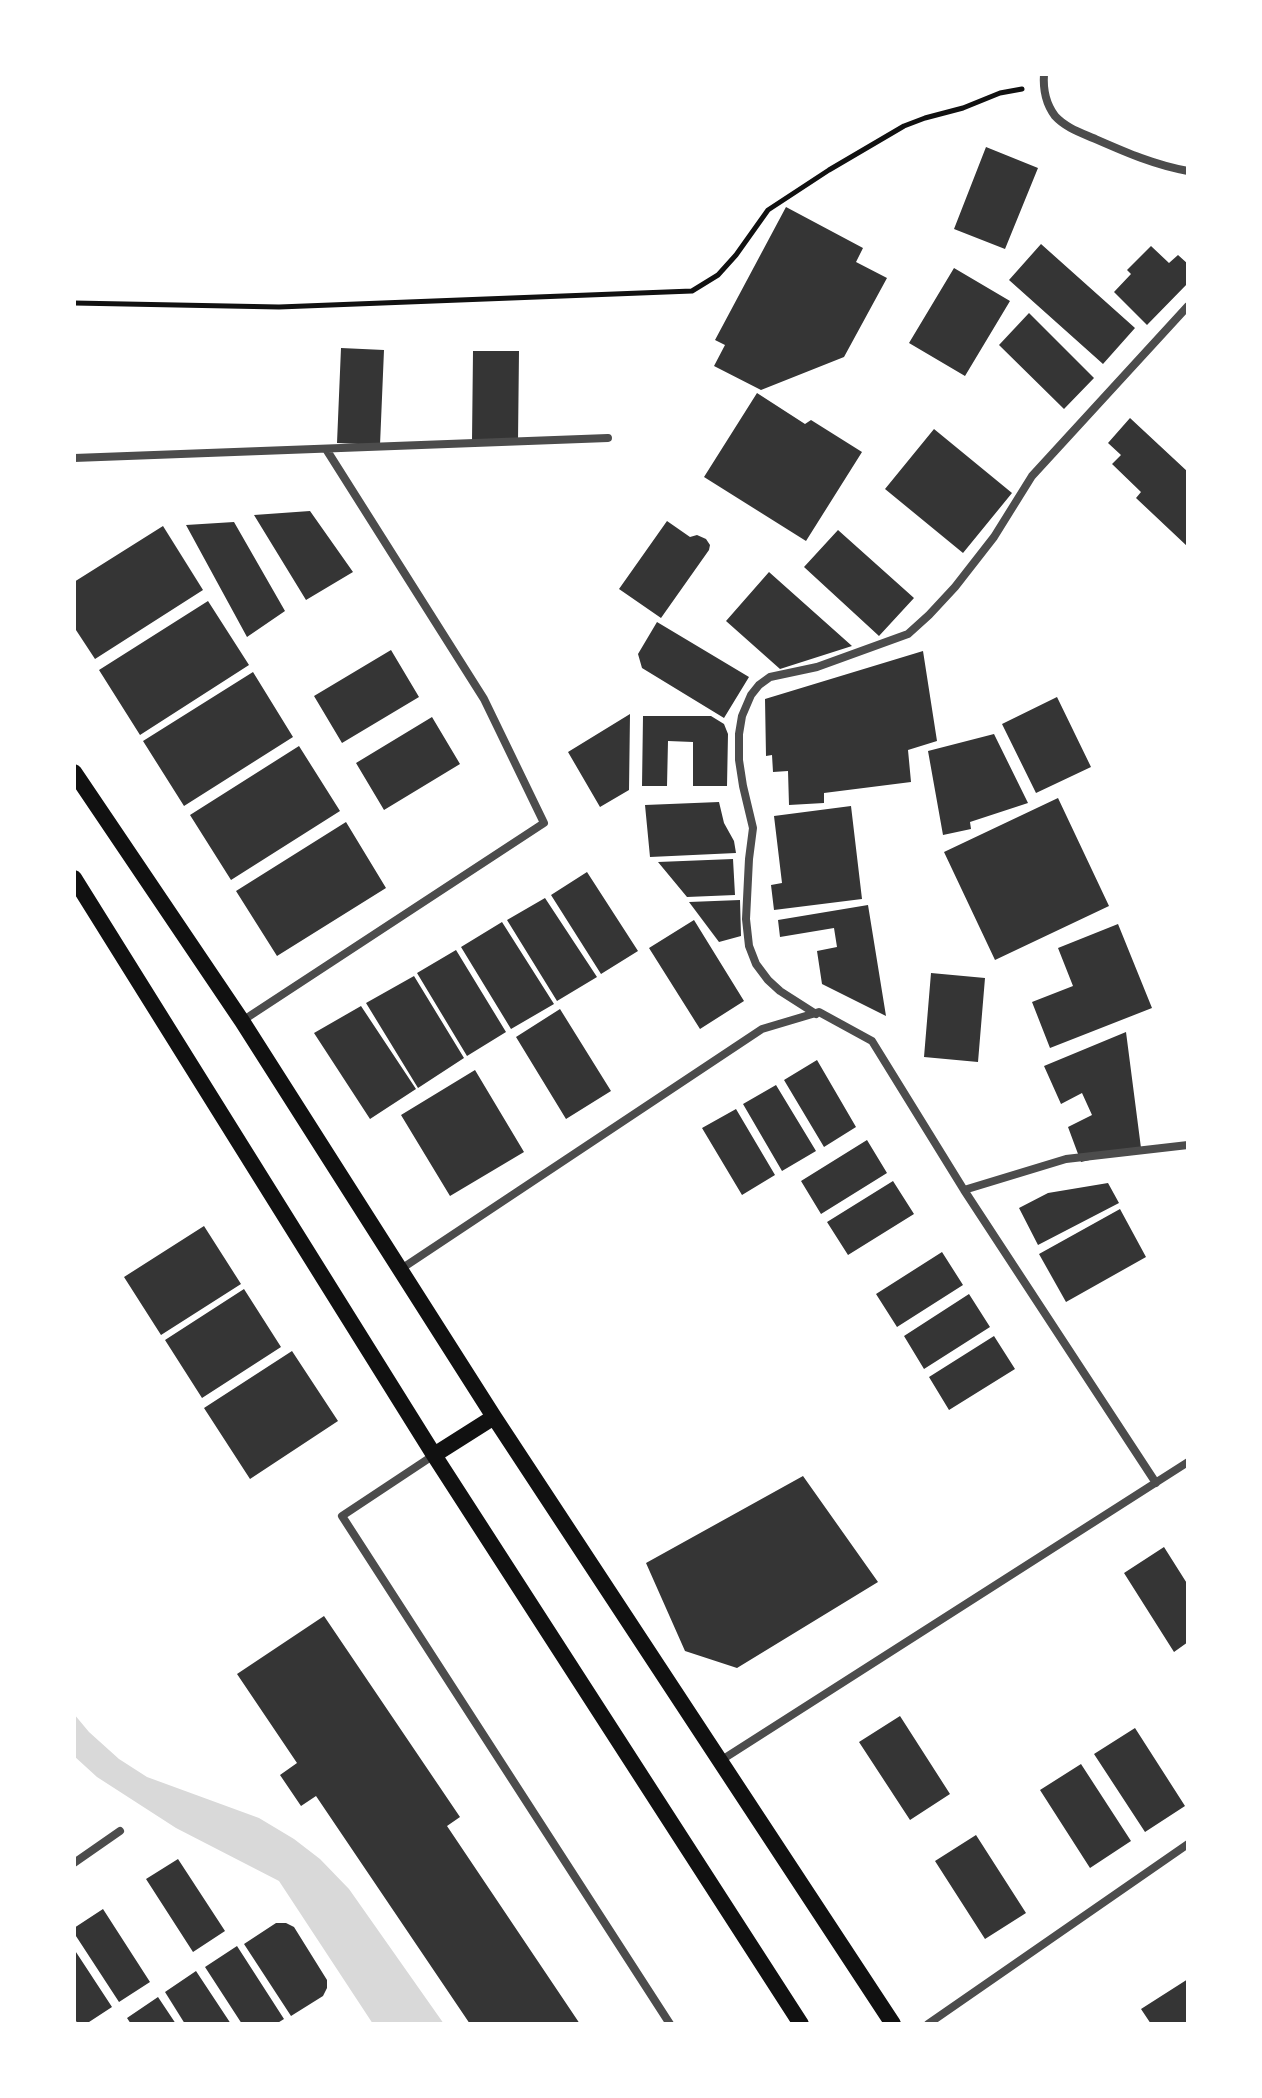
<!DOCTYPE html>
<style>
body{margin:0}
#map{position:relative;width:1262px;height:2098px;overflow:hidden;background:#fff;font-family:Figtree,sans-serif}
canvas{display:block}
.frame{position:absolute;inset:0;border:76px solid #fff;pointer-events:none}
</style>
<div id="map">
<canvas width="1262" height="2098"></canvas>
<div class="frame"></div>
</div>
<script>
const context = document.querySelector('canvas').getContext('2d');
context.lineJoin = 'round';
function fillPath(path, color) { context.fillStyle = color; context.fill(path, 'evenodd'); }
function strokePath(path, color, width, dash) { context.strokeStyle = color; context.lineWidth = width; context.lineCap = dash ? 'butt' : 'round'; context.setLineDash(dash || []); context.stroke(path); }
fillPath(new Path2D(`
 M74 1714 89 1732 119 1759 147 1777 259 1818 294 1839 320 1859 349 1889 444 2024H373L279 1881 176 1828 97 1777 74 1756Z`), '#d9d9d9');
fillPath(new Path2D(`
 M986 147 1038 168 1005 249 954 229Z
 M786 207 863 248 856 262 887 278 844 357 761 390 714 366 725 345 715 340Z
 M1041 244 1135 328 1103 364 1009 280Z
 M1151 246 1169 263 1178 255 1188 264V283L1147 325 1114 292 1131 274 1127 270Z
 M954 268 1010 301 965 376 909 343Z
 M1029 313 1094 378 1064 409 999 345Z
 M341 348 384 350 380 445 337 443Z
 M473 351H519L518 441H472Z
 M757 393 805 424 811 420 862 452 806 541 704 477Z
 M1130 418 1188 472V547L1136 498 1141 492 1112 464 1121 455 1108 443Z
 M934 429 1012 493 963 553 885 489Z
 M310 511 353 572 306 600 254 515Z
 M667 521 690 537 697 535 706 539 710 545 709 550 661 618 619 589Z
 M234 522 285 611 247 637 186 525Z
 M163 526 203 590 95 659 74 627V582Z
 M838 530 914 598 879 636 804 567Z
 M769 572 852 646 780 669 726 621Z
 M208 601 249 665 140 735 99 670Z
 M657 622 749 677 724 718 642 668 638 654Z
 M391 650 419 697 342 743 314 696Z
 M923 651 937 741 908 750 911 782 824 793V803L789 805 788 771 773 772 772 755 766 756 765 699Z
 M253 672 293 737 184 806 143 741Z
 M1057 697 1091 767 1036 793 1002 724Z
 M630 714 629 790 600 807 568 752Z
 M643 716H711L724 724 728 734 727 786H693V742L668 741 667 786H642Z
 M432 717 460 764 384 810 356 763Z
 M994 734 1028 803 970 822 971 829 943 835 928 751Z
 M299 746 340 811 231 880 190 815Z
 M1058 798 1109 906 995 960 944 852Z
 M719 802 724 823 734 841 736 853 650 857 645 805Z
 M851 806 862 899 774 910 771 885 782 883 774 816Z
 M346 822 386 888 277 956 236 891Z
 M733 859 735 895 687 897 658 862Z
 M587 872 638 951 601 974 551 895Z
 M545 898 597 977 557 1001 507 920Z
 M740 900 741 936 719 942 689 902Z
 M868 905 886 1016 822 984 817 951 837 947 834 928 780 937 778 920Z
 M694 920 744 1001 700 1029 649 948Z
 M502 922 554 1004 511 1029 461 947Z
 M1118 924 1152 1008 1050 1048 1032 1002 1073 986 1058 948Z
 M456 950 506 1032 467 1056 417 973Z
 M931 973 985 978 978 1062 924 1057Z
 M414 976 464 1058 418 1088 366 1003Z
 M361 1006 416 1089 370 1119 314 1033Z
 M560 1009 611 1091 566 1119 516 1037Z
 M1126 1032 1141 1148 1081 1162 1068 1127 1092 1115 1082 1093 1061 1104 1044 1066Z
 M817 1060 856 1127 824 1147 784 1080Z
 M475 1070 524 1152 450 1196 401 1115Z
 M776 1085 816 1151 782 1171 743 1104Z
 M736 1109 775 1175 742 1195 702 1128Z
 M867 1140 887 1173 821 1214 801 1181Z
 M893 1181 914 1214 848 1255 827 1222Z
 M1108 1183 1119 1203 1038 1245 1019 1208 1048 1193Z
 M1120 1209 1146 1257 1066 1302 1039 1254Z
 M204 1226 241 1284 161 1335 124 1277Z
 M942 1252 963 1285 897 1327 876 1294Z
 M244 1289 281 1347 202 1398 165 1340Z
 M969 1294 990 1327 924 1369 904 1336Z
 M994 1336 1015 1369 949 1410 929 1377Z
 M292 1351 338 1421 250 1479 204 1408Z
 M803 1476 878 1582 737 1668 685 1651 646 1563Z
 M1164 1547 1188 1585V1642L1174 1652 1124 1573Z
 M324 1616 460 1817 447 1826 580 2024H470L316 1796 301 1806 280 1775 297 1763 237 1674Z
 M900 1716 950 1794 910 1820 859 1742Z
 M1135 1728 1185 1806 1145 1832 1094 1754Z
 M1081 1764 1131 1841 1090 1868 1040 1790Z
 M976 1835 1026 1913 985 1939 935 1861Z
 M178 1859 225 1931 193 1952 146 1879Z
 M103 1909 150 1982 119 2002 74 1933V1928Z
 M276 1923H286L294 1927 327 1980V1988L323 1996 291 2016 244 1944Z
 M237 1946 284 2019 276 2024H242L205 1967Z
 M74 1949 112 2007 86 2024H78L74 2018Z
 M196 1971 231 2024H185L165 1992Z
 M1188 1979V2024H1151L1141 2009Z
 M158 1997 176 2024H131L127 2018Z`), '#353535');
strokePath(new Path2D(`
 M74 303 279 307 692 291 718 275 736 255 768 210 829 170 904 126 925 118 963 108 1000 93 1022 89`), '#111', 5);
strokePath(new Path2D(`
 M1044 74C1043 88 1046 104 1055 116 1065 127 1079 132 1093 138 1125 152 1154 165 1188 171
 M74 458 608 438
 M816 1014 780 991 768 980 756 964 749 946 746 919 749 859 753 828 743 786 739 760V734L742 716 751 695 759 685 770 677 817 667 908 634 929 615 955 587 994 537 1032 476 1188 306
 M242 1021 544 823 484 699 326 449
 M964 1190 1066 1159 1188 1145
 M401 1269 762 1029 819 1012 872 1041 964 1190 1156 1483
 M434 1455 342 1516 670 2024
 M720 1761 1188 1462
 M74 1863 120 1831
 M928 2024 1188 1844`), '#4c4c4c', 8);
strokePath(new Path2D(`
 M74 772 242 1021 494 1417 893 2024
 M74 878 434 1455 801 2024
 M434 1455 494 1417`), '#111', 16);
</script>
